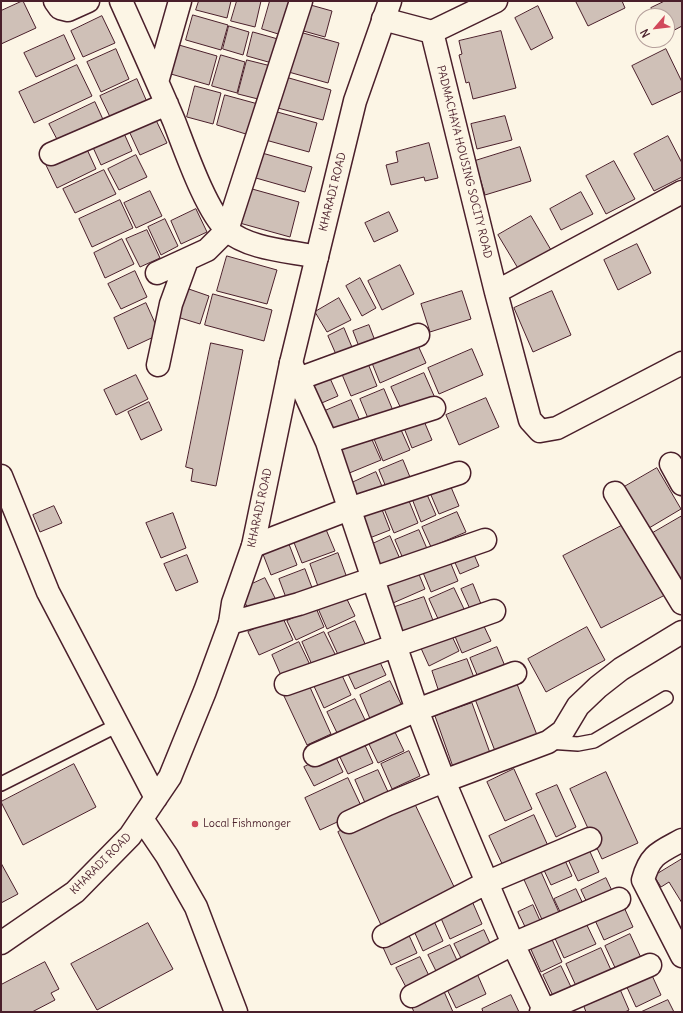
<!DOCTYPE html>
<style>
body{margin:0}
#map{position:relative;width:683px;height:1013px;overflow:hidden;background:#fcf5e5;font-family:Delius,sans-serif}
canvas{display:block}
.frame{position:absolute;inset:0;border:2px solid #4a1f2b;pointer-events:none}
.north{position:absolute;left:635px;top:8px;width:40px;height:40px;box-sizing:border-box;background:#fcf5e5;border:1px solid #b59f9b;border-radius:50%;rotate:242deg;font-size:11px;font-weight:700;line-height:16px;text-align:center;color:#4a1f2b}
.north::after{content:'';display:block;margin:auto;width:14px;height:18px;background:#d1495b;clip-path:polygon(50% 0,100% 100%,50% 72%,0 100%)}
</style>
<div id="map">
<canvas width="683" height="1013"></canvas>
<div class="frame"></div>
<div class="north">N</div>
</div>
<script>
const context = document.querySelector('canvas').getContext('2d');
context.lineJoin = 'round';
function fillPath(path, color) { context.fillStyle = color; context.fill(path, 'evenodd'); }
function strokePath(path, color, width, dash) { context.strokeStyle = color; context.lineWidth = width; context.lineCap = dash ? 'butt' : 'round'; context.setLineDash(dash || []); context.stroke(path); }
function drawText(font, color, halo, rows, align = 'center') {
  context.font = font + ' Delius,sans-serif'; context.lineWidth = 3.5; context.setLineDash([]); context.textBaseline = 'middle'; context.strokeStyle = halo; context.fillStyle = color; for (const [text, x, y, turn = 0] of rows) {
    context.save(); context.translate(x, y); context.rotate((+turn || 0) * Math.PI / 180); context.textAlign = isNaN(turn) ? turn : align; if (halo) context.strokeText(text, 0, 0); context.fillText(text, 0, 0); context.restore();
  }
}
const building = new Path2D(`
 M23 1 36 28 1 44V11Z
 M199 1H231L227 18 196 10Z
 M237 1H261L255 27 231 21Z
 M270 1H291L288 37 262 29Z
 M577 1H622L625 8 588 26 576 2Z
 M665 1H682V26L667 34V16H655L651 8Z
 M307 4 332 11 325 37 300 30Z
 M538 6 553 38 531 50 515 18Z
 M193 15 228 25 221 50 186 40Z
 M102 16 115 43 83 57 71 31Z
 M229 26 249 32 243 55 223 49Z
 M296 31 339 43 328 83 285 71Z
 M501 31 516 88 473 99 469 82 466 83 459 55 462 54 459 41Z
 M253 32 285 41 279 65 247 56Z
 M64 35 75 59 36 77 24 53Z
 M179 45 217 56 209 85 171 74Z
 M116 49 129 79 101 92 87 62Z
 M666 49 682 82V91L652 105 632 66Z
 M221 55 245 62 237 93 212 86Z
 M247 60 275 67 266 101 238 94Z
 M77 65 92 96 34 123 19 92Z
 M282 76 331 90 323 120 274 107Z
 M137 79 147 102 111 119 100 96Z
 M195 86 221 93 213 124 187 117Z
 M225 95 258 104 249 135 217 125Z
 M95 102 106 126 61 147 49 124Z
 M270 110 317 123 309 152 262 139Z
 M505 116 512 140 477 149 471 124Z
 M155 118 167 143 140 155 129 131Z
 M122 129 132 151 101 165 91 143Z
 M668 136 682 163V177L654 191 634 154Z
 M429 143 438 178 425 181 424 177 391 185 386 165 398 162 396 152Z
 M85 145 96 169 57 188 45 163Z
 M520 147 531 181 485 195 475 161Z
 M262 153 312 167 305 192 256 178Z
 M136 155 147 177 119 190 108 169Z
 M614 161 635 199 606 214 586 176Z
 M104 170 116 194 75 213 63 189Z
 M245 187 299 202 290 237 236 222Z
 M150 191 162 216 136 228 124 203Z
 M581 192 593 214 561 230 550 209Z
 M120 200 133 228 92 247 79 219Z
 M196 209 207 232 181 244 171 221Z
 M389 212 398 231 374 242 365 223Z
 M531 216 551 250 519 270 498 235Z
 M165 219 178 246 161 255 148 227Z
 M147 230 160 258 140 267 126 239Z
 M122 239 134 264 105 278 94 253Z
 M637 244 651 273 618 290 604 260Z
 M227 256 277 270 267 304 217 291Z
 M400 265 414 294 382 310 368 281Z
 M135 271 147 297 121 309 108 284Z
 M360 278 376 308 362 316 346 286Z
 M183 287 209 296 200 324 174 316Z
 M462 291 471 319 430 332 421 304Z
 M552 291 571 335 533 352 514 308Z
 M213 294 272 310 264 341 205 325Z
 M339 298 351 320 327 332 315 312Z
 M146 303 160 334 128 349 114 318Z
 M369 325 377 346 361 352 353 331Z
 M344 328 354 352 338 359 328 336Z
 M415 339 426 363 380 383 370 358Z
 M211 343 243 350 216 486 191 481 193 469 186 467Z
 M472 349 483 375 439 394 428 368Z
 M367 361 377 386 351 396 341 372Z
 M424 373 435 398 402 411 391 387Z
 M136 375 148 399 116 415 104 390Z
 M329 376 338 396 317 405 308 385Z
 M384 389 394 413 370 423 360 399Z
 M486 398 499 427 459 445 446 415Z
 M351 400 360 421 330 434 320 413Z
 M149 402 162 430 141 440 128 412Z
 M421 414 432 440 412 448 402 423Z
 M398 423 410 450 383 461 372 434Z
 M369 433 381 460 342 476 331 449Z
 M403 460 412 482 388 492 379 470Z
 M657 468 681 509 644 531 619 490Z
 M376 472 384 491 355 504 347 485Z
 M448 480 459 506 439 514 428 488Z
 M425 490 436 515 421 522 411 496Z
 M407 496 418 523 394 533 383 506Z
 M54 506 62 523 40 532 33 515Z
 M381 507 390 530 367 539 357 517Z
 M457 512 466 532 431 547 422 527Z
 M173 513 186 548 161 558 146 523Z
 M682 516V588L651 534Z
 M627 523 665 595 601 628 563 556Z
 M325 527 335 551 302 563 293 540Z
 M419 530 428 551 404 561 395 540Z
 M390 536 400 559 378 568 368 546Z
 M287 539 297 565 271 575 261 549Z
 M472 550 479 566 460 574 453 558Z
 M338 553 347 578 319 589 310 564Z
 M187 555 198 582 176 591 164 564Z
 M449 559 458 581 431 592 422 570Z
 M305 569 314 593 288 603 279 579Z
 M418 572 425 589 393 603 386 586Z
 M265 578 275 598 249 611 239 590Z
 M473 584 481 604 470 609 461 589Z
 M454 588 464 609 439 621 429 599Z
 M344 593 355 616 327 629 317 606Z
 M424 597 434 623 399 636 389 609Z
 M316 608 324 627 296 640 287 621Z
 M282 616 293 640 259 655 248 632Z
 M355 621 366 646 340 659 328 633Z
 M482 622 491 641 462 653 454 634Z
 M587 627 605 660 546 692 528 659Z
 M324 632 336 656 313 667 302 642Z
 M450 632 459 651 429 666 420 646Z
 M299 642 311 667 283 680 272 655Z
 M497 647 507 671 480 682 470 658Z
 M467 659 476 683 440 695 432 671Z
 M379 660 386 675 355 689 348 674Z
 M340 671 351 695 324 708 313 684Z
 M390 681 402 706 371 721 360 695Z
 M517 684 537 735 495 751 475 699Z
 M309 685 331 734 307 745 284 696Z
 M355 699 367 724 339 737 327 712Z
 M472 703 490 753 453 767 435 716Z
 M394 730 404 751 378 763 368 742Z
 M364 743 373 763 348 774 339 755Z
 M409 751 420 776 392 789 381 764Z
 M334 753 343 772 314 786 304 767Z
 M74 764 96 807 23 845 1 802Z
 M514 769 532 809 505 821 487 782Z
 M378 770 389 794 366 805 355 780Z
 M606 772 638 843 602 859 570 789Z
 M348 778 363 810 320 830 305 798Z
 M557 785 576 827 556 837 536 794Z
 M412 798 456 891 381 925 338 832Z
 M534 815 549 848 504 868 489 836Z
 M587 845 599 872 578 881 566 855Z
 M563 856 572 876 551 885 542 866Z
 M682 859V903L669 882 661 887 654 876Z
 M1 863 18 894 1 903Z
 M538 865 561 917 544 924 521 873Z
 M606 878 614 895 589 907 581 890Z
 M576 889 585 908 563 918 554 899Z
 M472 901 482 924 450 939 440 916Z
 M533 905 542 925 527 931 518 912Z
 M623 905 633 927 604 940 594 918Z
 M584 919 596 944 564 958 553 934Z
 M434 921 443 941 423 951 414 931Z
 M148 923 173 969 97 1010 71 964Z
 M484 930 494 952 465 966 454 944Z
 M407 931 417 953 391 965 381 943Z
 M630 934 643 962 618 974 605 946Z
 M550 935 562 962 541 972 529 945Z
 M450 945 460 967 439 977 428 955Z
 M601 948 611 970 576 986 566 964Z
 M420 957 431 980 408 991 396 968Z
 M45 962 59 989 51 993 55 1000 32 1012H1V985Z
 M561 966 571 987 553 996 543 975Z
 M475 969 486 994 456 1008 444 983Z
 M650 971 661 995 636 1007 625 983Z
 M442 987 453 1012H414L410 1003Z
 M619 987 629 1010 625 1012H586L583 1004Z
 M511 995 519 1012H483L482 1009Z
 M668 1000 674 1012H641Z`);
fillPath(building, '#cfc0b7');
strokePath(building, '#4a1f2b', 1);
const service = new Path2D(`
 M548 742 578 744 594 741 666 698
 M1 784 118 725`);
const minor = new Path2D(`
 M55 1 60 8 68 10 88 1
 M121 1C139 41 157 81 174 121 185 149 206 211 227 230 248 249 289 251 317 257
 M383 19 432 32 496 1
 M432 32 496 292 530 420 540 431 557 428 682 363
 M157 82 180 1
 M51 154 167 104
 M157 273 207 250 227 230 301 1
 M496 292 682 192
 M291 363 327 442 417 710 444 781 513 944 545 1012
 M158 365 171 304 187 260
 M298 379 418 335
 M327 442 434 408
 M671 464 682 484
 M615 493 682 603
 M253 546 349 509 459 473
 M230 623 299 604 485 540
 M286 684 494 611
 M315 755 417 710 515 673
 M142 819 167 856 196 907 236 1012
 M349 822 388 804 444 781 548 742 563 731 578 706 598 687 621 669 682 632
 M682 840C660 852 650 854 643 880L682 956
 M384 936 488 882 590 839
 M412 996 513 944 619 899
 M541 1012 650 965`);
const tertiary = new Path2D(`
 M1 476 48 592 156 798
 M1 943 75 892 130 836 170 777 205 691 230 623 233 603 253 546 291 363 355 101 390 1`);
strokePath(service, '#4a1f2b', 16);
strokePath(minor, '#4a1f2b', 25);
strokePath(tertiary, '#4a1f2b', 25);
strokePath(service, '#fcf5e5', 13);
strokePath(minor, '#fcf5e5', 22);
strokePath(tertiary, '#fcf5e5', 22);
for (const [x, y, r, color] of [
 [195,824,4,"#d1495b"]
]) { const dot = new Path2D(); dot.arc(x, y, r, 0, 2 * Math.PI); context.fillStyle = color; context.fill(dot); strokePath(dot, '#fcf5e5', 1.5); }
drawText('11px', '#4a1f2b', '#fcf5e5', [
 ["PADMACHAYA HOUSING SOCITY ROAD",464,162,76],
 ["KHARADI ROAD",333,192,-76],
 ["KHARADI ROAD",260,508,-78],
 ["KHARADI ROAD",101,864,-45]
]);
drawText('11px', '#4a1f2b', '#fcf5e5', [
 ["Local Fishmonger",203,824]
], 'left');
</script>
